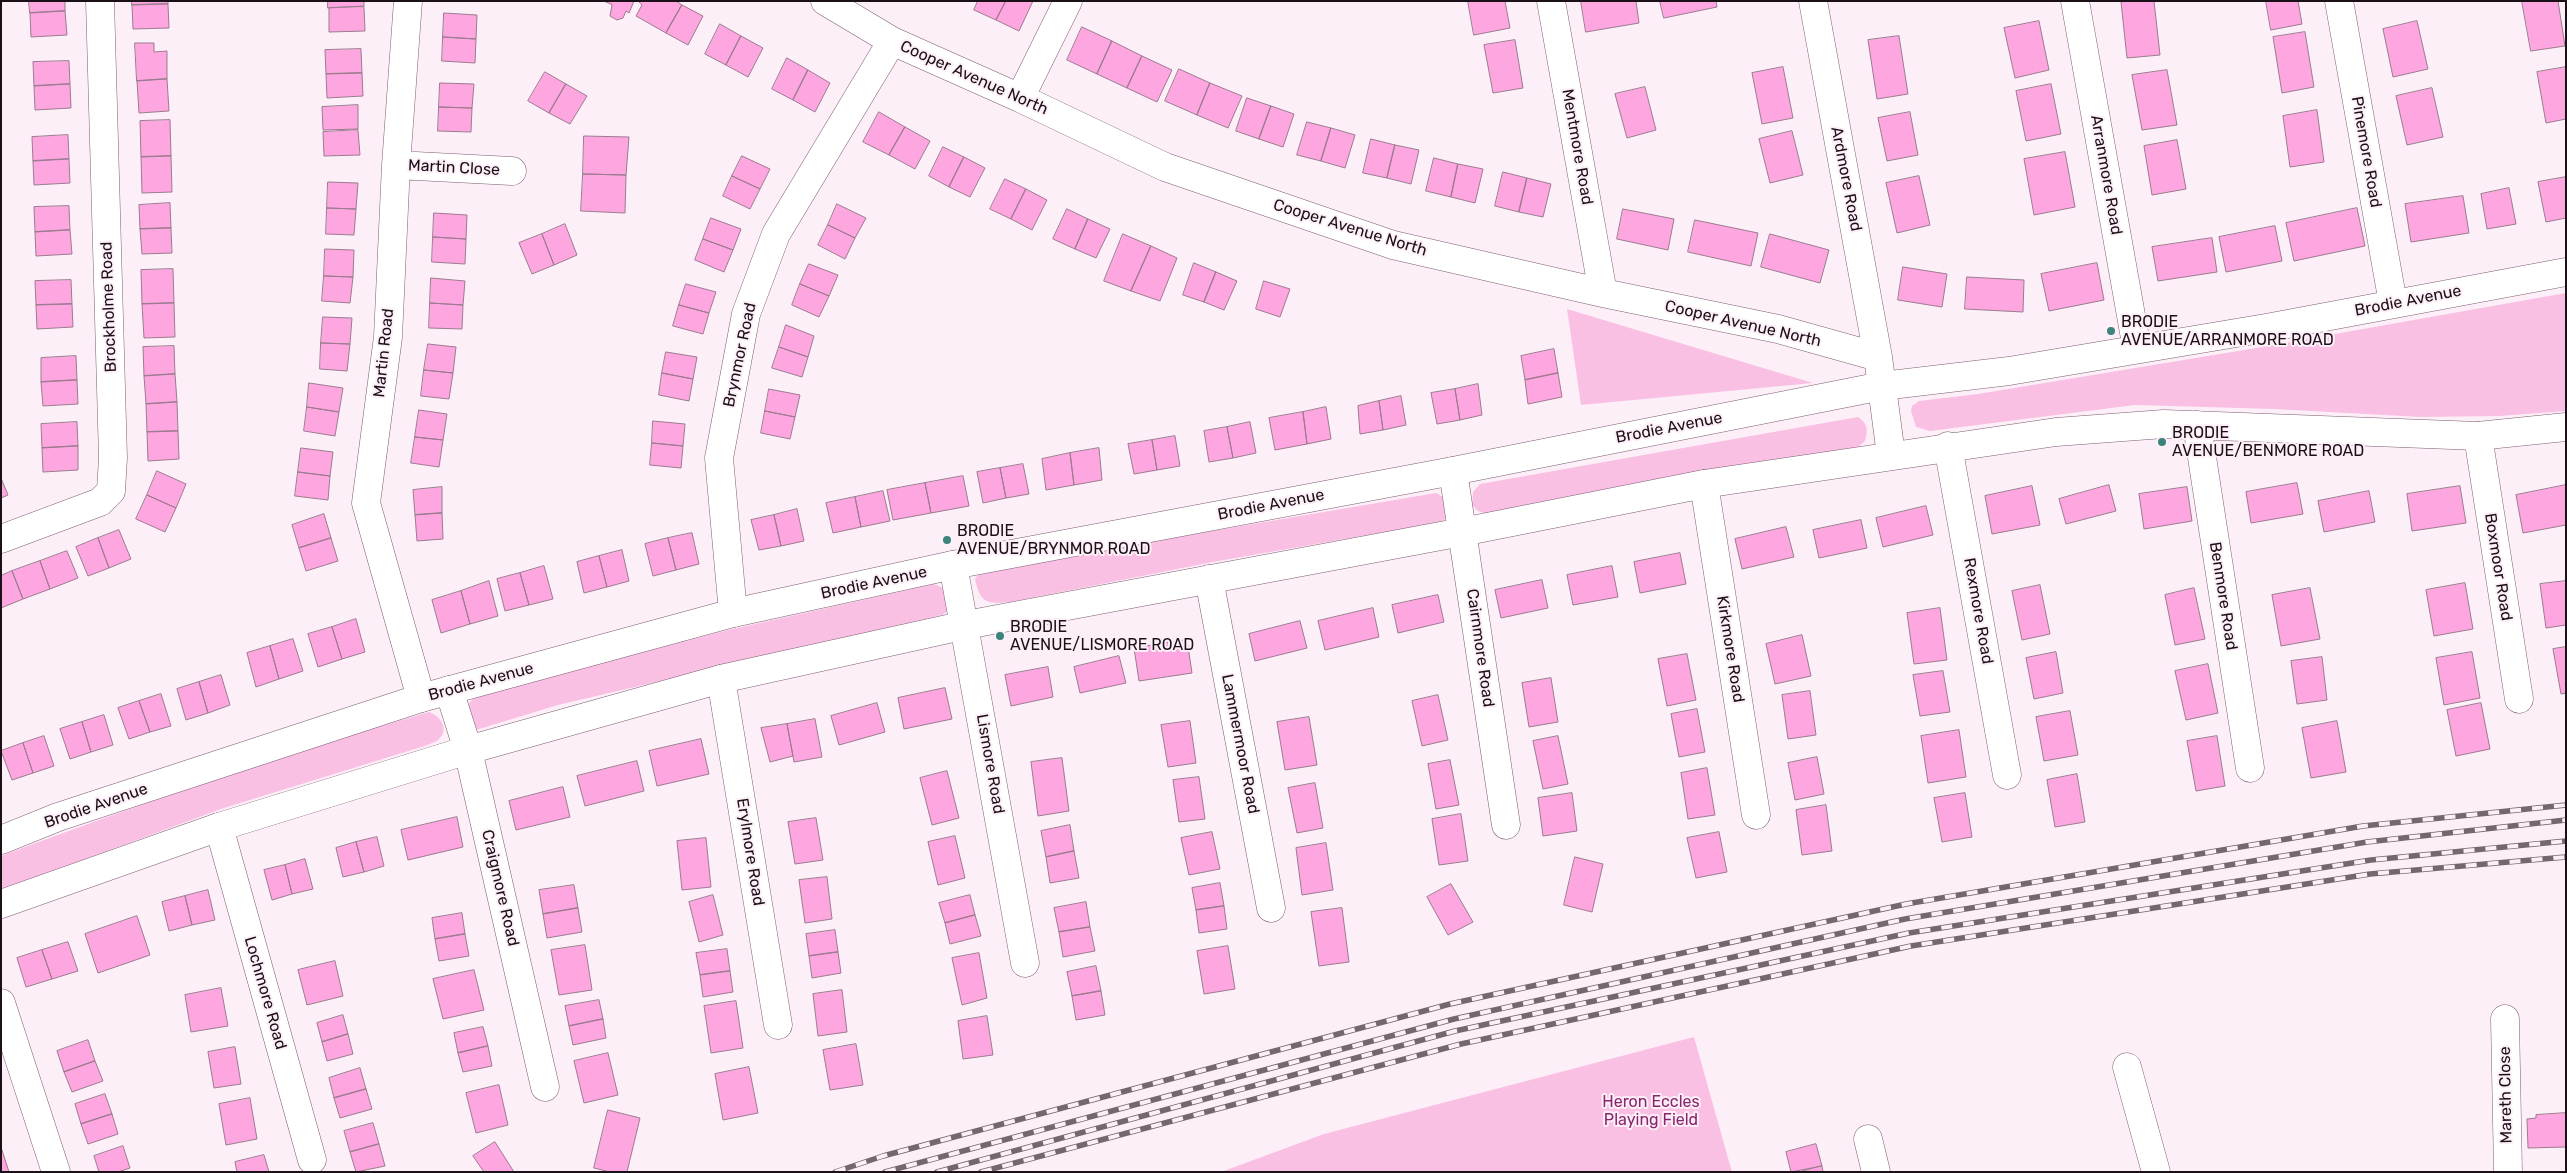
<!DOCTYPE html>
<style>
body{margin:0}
#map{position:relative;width:2567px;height:1173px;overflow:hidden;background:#fdeff8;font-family:Rubik,sans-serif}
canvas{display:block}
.frame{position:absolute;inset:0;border:2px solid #1b1017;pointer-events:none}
</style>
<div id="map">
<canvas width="2567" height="1173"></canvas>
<div class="frame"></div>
</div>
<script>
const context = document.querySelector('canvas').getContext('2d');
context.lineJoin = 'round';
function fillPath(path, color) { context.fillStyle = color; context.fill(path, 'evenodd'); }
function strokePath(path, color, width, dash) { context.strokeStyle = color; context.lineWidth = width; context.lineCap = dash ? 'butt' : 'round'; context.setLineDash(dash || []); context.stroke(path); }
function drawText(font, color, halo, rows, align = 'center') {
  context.font = font + ' Rubik,sans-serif'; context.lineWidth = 4; context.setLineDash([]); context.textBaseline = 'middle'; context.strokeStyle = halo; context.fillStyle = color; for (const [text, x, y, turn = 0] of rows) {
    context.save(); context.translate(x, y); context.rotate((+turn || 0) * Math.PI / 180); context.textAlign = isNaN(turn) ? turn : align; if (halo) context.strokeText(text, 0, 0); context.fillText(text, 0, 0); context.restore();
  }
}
fillPath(new Path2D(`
 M2566 293V411L2500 416 2421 417 2274 409 2135 405 1930 431 1916 427 1911 411 1912 406 1919 401 1978 394 2256 348Z
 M1567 309 1813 383 1581 405Z
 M1858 417C1868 423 1868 431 1865 441L1858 447 1487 514 1478 511 1472 505 1473 492 1480 484Z
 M1436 493 1447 499 1449 515 1442 522 1213 562 1010 602C988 604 980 604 975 579L981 570Z
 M934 584 943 588 949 595 948 611 942 615 558 705 476 730 463 711 475 696 724 631Z
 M429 712C441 716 450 730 438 740 432 744 422 747 415 749L224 808 1 890V856C143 803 284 754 429 712Z
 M1694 1037 1732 1172H1221L1324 1134Z`), '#fac0e4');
const building = new Path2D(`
 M29 1H65V11L30 13Z
 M132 1H168V4L132 5Z
 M328 1H364V6L328 8Z
 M604 1H634L629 13 626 11 623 18 617 20 610 16 612 5Z
 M676 1 682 5 666 33 636 16 642 5 638 1Z
 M978 1H1006L996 20 974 10Z
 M1006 1H1033L1019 31 996 20Z
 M1468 1H1505L1510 28 1474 35Z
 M1581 1H1636L1639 23 1586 32Z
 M1660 1H1716L1717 7 1664 18Z
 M2154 1 2160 55 2127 58 2121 2Z
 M2266 1H2298L2302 24 2271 30Z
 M2522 1H2558L2565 46 2531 51Z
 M168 4 169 28 133 29 132 5Z
 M682 5 703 16 688 45 666 33Z
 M364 7 365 31 329 32V8Z
 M65 11 67 35 31 37 30 13Z
 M444 13 477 15 476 39 443 37Z
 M2039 21 2049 70 2015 78 2004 28Z
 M2417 21 2428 69 2393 77 2383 29Z
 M720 24 741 36 726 65 705 54Z
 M1082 27 1112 41 1097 74 1067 60Z
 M2305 32 2314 87 2282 93 2273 37Z
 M741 36 763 48 748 77 726 65Z
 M1899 36 1908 94 1877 99 1868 40Z
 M443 37 476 39 475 63 442 61Z
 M1515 40 1523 88 1493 93 1484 45Z
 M1112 41 1142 56 1127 88 1097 74Z
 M135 43H154V52L167 51V79L137 81Z
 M361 49 362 73 326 74 325 50Z
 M1142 56 1172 70 1157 102 1127 88Z
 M787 58 808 70 793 100 772 89Z
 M69 61 70 84 34 86 33 62Z
 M1783 67 1793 118 1762 124 1752 73Z
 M2566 67V119L2546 123 2537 72Z
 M1179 69 1210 83 1197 115 1165 101Z
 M808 70 830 83 815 112 793 100Z
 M2167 70 2177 125 2142 130 2132 75Z
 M545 72 566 84 549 113 528 101Z
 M362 73 363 96 327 98 326 74Z
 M167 79 169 111 139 113 137 81Z
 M440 83 474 84 472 108 439 107Z
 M1210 83 1242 96 1228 128 1197 115Z
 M70 84 71 108 35 110 34 86Z
 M566 84 587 96 570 124 549 113Z
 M2051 84 2061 134 2026 141 2016 91Z
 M1645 87 1656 130 1627 138 1615 94Z
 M2432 88 2443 137 2407 145 2396 96Z
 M1247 98 1271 106 1259 139 1236 131Z
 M358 105V129L323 130 322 107Z
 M1271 106 1294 114 1283 147 1259 139Z
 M439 107 472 108 471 132 438 131Z
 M2317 110 2324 162 2290 167 2283 116Z
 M879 112 905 127 889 155 863 142Z
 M1910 112 1918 155 1887 161 1878 118Z
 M170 120 171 156 141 157 140 121Z
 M1307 122 1331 128 1321 161 1297 155Z
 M905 127 930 141 915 169 889 155Z
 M1331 128 1355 135 1345 168 1321 161Z
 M358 130 360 155 324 156 323 132Z
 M1792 131 1803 175 1770 183 1759 139Z
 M68 135 69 159 33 161 32 137Z
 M584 136 629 137 626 175 583 174Z
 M1371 139 1395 145 1387 178 1363 173Z
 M2177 140 2186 189 2152 195 2144 146Z
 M1395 145 1419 150 1411 184 1387 178Z
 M943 147 964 157 949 187 929 176Z
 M2065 152 2075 207 2034 215 2024 159Z
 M171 156 172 192 142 193 141 157Z
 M742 156 770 169 760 189 732 176Z
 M964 157 985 168 970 197 949 187Z
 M1434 158 1458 164 1451 197 1426 191Z
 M69 159 70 183 34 185 33 161Z
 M1458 164 1483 169 1475 203 1451 197Z
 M1503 172 1527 178 1519 212 1495 206Z
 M583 174 626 175 625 213 581 211Z
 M732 176 760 189 750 209 723 196Z
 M1919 176 1930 225 1897 233 1886 183Z
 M2566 177V218L2546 222 2538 182Z
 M1527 178 1551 184 1543 217 1519 212Z
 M1005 179 1026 189 1011 219 990 209Z
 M328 182 358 183 356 209 327 208Z
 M2509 188 2516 224 2487 229 2481 194Z
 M1026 189 1047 200 1032 230 1011 219Z
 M2463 196 2469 233 2411 242 2405 204Z
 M170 203 171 228 140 229 139 205Z
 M837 204 866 218 855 238 828 225Z
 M69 206 70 230 35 232 34 207Z
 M327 208 356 209 354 235 326 234Z
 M2357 208 2365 246 2294 261 2286 223Z
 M1067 209 1088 219 1075 249 1053 239Z
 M1623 209 1674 219 1668 250 1617 239Z
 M434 213 467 215 466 239 433 237Z
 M711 218 741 229 733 250 703 239Z
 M1088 219 1110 229 1096 258 1075 249Z
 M1695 220 1758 233 1751 266 1688 252Z
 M565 224 577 255 554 265 542 234Z
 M828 225 855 238 845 259 818 245Z
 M2275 226 2282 261 2226 272 2219 237Z
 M171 228 172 253 142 254 140 229Z
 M70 230 72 254 36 256 35 232Z
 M542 234 554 265 532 274 519 243Z
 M1123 234 1151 246 1131 291 1104 281Z
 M1770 234 1829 250 1820 283 1761 267Z
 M433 237 466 239 465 264 432 262Z
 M2212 238 2217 272 2158 281 2152 247Z
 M703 239 733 250 724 272 695 260Z
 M1151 246 1177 258 1160 301 1131 291Z
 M325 249 354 250 353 277 324 276Z
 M1194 263 1216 272 1204 302 1183 295Z
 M2097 263 2104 300 2049 311 2041 274Z
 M809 264 838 275 829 296 800 284Z
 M1903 267 1947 274 1942 307 1898 300Z
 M173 269 174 303 142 304 141 270Z
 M1216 272 1237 281 1224 310 1204 302Z
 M324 276 353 277 350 303 322 301Z
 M1967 277 2024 280 2023 312 1965 309Z
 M431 278 465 281 463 305 430 303Z
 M71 280 72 304 36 305 35 281Z
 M1264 281 1290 289 1280 317 1256 309Z
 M686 284 716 292 709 313 679 305Z
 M800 284 829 296 819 317 792 305Z
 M174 303 175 337 144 338 142 304Z
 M430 303 463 305 462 329 429 328Z
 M72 304 73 327 37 329 36 305Z
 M679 305 709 313 703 334 673 326Z
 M323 317 352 318 350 344 321 343Z
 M786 325 814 336 808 357 779 347Z
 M321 343 350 344 347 371 320 369Z
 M428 344 456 347 453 373 424 370Z
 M174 346 175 374 144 376 143 347Z
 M779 347 808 357 802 377 772 368Z
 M1554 349 1558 373 1525 380 1521 356Z
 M666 352 697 357 693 379 662 373Z
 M76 356 77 380 41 382V358Z
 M424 370 453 373 449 399 421 396Z
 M662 373 693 379 689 401 659 395Z
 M1558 373 1562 397 1528 404 1525 380Z
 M175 374 177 402 146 404 144 376Z
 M77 380 78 404 43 406 41 382Z
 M309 383 343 388 339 412 307 407Z
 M1478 384 1482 415 1460 420 1455 389Z
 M769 389 800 395 795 417 765 411Z
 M1455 389 1460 420 1437 424 1431 393Z
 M1401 396 1406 425 1383 430 1379 401Z
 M1379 401 1383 430 1360 434 1358 406Z
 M177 402 178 431 147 432 146 404Z
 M307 407 339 412 335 436 304 431Z
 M1326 407 1331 439 1307 444 1303 412Z
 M419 410 447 414 443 440 415 437Z
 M765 411 795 417 790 439 761 433Z
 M1303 412 1307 444 1275 450 1269 418Z
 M653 421 685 424 683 446 652 443Z
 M77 422 78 446 42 448 41 424Z
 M1250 422 1256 453 1233 458 1227 427Z
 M1227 427 1233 458 1209 462 1204 431Z
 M178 431 179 459 148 461 147 432Z
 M1175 436 1180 466 1157 470 1152 440Z
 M415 437 443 440 439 467 411 463Z
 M1152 440 1157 470 1134 474 1128 444Z
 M652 443 683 446 681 468 650 465Z
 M78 446V470L43 472 42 448Z
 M301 448 333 452 330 476 298 472Z
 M1099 448 1102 480 1074 485 1070 453Z
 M1070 453 1074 485 1046 490 1042 459Z
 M1023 464 1029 494 1006 498 1000 468Z
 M1000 468 1006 498 983 503 977 472Z
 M157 471 186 484 176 508 147 495Z
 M298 472 330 476 328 500 295 496Z
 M963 476 969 506 931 513 925 483Z
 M1 478 8 495 1 498Z
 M925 483 931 513 893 520 887 490Z
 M2297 483 2303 514 2251 523 2246 492Z
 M2109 485 2116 511 2066 524 2059 499Z
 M2566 485V525L2523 533 2516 495Z
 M2032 486 2040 525 1992 534 1985 496Z
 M2460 486 2466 523 2412 531 2407 494Z
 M442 487V513L415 515 413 490Z
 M2187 487 2192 521 2144 529 2139 494Z
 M883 491 890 521 861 527 855 497Z
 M2369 491 2375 522 2324 532 2318 501Z
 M147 495 176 508 165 532 136 519Z
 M855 497 861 527 833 533 826 503Z
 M1926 506 1933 535 1883 547 1876 518Z
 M797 509 804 541 781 546 774 515Z
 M442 513 443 539 417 541 415 515Z
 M324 514 331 538 299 548 292 525Z
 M774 515 781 546 759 550 751 520Z
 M1861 520 1867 548 1819 558 1813 530Z
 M1786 527 1794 557 1742 569 1735 539Z
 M119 530 131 559 109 568 98 538Z
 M692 533 699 564 676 570 668 538Z
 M98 538 109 568 88 576 76 547Z
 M331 538 338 561 306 571 299 548Z
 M668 538 676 570 653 576 645 544Z
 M622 550 629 581 607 587 599 556Z
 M67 551 78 578 50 589 40 561Z
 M1680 553 1686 584 1640 593 1634 562Z
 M599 556 607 587 584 593 577 562Z
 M40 561 50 589 23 599 12 571Z
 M544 566 553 599 529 605 520 573Z
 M1612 566 1618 597 1573 605 1567 575Z
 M12 571 23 599 1 608V576Z
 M520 573 529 605 505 611 497 579Z
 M1542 580 1548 608 1501 618 1495 590Z
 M489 581 498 616 470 624 461 591Z
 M2566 581V625L2546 628 2540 584Z
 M2465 583 2473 629 2434 636 2426 590Z
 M2040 585 2050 634 2022 640 2012 591Z
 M2194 588 2205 639 2175 645 2165 595Z
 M2310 588 2320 639 2281 646 2272 595Z
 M461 591 470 624 441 633 432 600Z
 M1438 595 1444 622 1398 633 1392 605Z
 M1373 608 1379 637 1325 650 1318 621Z
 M1940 608 1947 660 1914 664 1907 613Z
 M356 619 365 652 342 659 332 627Z
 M1300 621 1307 648 1255 661 1249 634Z
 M332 627 342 659 318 667 308 634Z
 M1802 635 1811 676 1775 684 1766 644Z
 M293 639 303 671 279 679 270 646Z
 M1187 640 1192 673 1139 681 1134 648Z
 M270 646 279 679 256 687 247 653Z
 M2566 647V693L2561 694 2553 649Z
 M2056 652 2063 693 2034 699 2026 658Z
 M2472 652 2480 698 2444 705 2436 658Z
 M1687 654 1696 700 1667 706 1658 659Z
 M1119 656 1126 683 1080 693 1074 667Z
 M2322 657 2327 700 2297 704 2291 661Z
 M2208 664 2218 713 2186 720 2175 671Z
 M1048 667 1053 697 1011 706 1005 675Z
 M1943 671 1950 712 1920 716 1913 675Z
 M221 675 230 705 208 713 199 682Z
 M1551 678 1558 722 1529 727 1522 683Z
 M199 682 208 713 186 720 177 689Z
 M945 688 952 719 904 729 898 698Z
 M1810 691 1816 735 1788 739 1782 695Z
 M161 694 171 726 150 732 139 701Z
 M1438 695 1448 740 1422 746 1412 701Z
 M139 701 150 732 129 739 118 708Z
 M877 703 885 732 839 745 831 716Z
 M2481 703 2490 749 2456 756 2447 710Z
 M1697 709 1705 752 1679 757 1671 714Z
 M2070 711 2078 755 2044 761 2036 717Z
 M104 715 113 745 91 752 82 722Z
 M1309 717 1317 765 1285 770 1277 722Z
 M815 719 822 757 794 762 787 724Z
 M1190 721 1196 763 1168 767 1161 725Z
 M2337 721 2346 772 2311 778 2302 728Z
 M82 722 91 752 70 759 60 729Z
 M787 724 793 756 770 762 761 728Z
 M1959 730 1966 777 1928 783 1921 736Z
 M44 736 54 766 33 773 23 743Z
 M1558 736 1568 784 1543 789 1533 741Z
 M2217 736 2225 786 2196 791 2187 741Z
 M701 739 709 774 657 786 649 751Z
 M23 743 33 773 12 780 1 751Z
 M1817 757 1824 794 1795 800 1788 763Z
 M1062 758 1069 811 1038 816 1031 762Z
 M1450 760 1459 805 1436 809 1428 764Z
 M637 761 644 791 585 806 577 776Z
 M1707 768 1715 815 1688 819 1681 773Z
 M947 771 959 818 932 825 920 778Z
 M2077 774 2085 822 2055 827 2047 780Z
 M1199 777 1205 819 1179 822 1173 780Z
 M1315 783 1323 828 1297 833 1288 788Z
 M563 787 570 817 516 830 509 801Z
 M1572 793 1577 831 1543 836 1538 798Z
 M1965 793 1972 837 1942 842 1934 798Z
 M1826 805 1832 851 1802 855 1796 810Z
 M1461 814 1468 861 1439 865 1432 819Z
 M457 817 463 847 408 860 401 830Z
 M816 818 823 860 795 864 788 822Z
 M1070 825 1074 851 1046 857 1041 831Z
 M1212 832 1220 869 1189 875 1181 838Z
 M1719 832 1727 872 1696 878 1687 838Z
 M955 836 965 878 938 885 928 842Z
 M377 837 384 866 364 872 356 842Z
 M706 838 711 887 682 890 677 841Z
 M356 842 364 872 343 877 336 848Z
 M1326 843 1333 890 1302 895 1296 848Z
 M1074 851 1079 878 1050 883 1046 857Z
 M1575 857 1603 864 1592 912 1564 905Z
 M305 859 313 889 292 894 285 865Z
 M285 865 292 894 272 900 264 870Z
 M827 877 832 919 805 923 799 880Z
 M1220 883 1224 906 1196 910 1192 888Z
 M1451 884 1473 922 1448 935 1427 897Z
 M574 885 578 908 543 914 539 890Z
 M208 890 215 920 192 925 185 896Z
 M713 895 723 935 699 942 689 902Z
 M970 895 975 915 945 923 939 903Z
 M185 896 192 925 169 931 162 902Z
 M1086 902 1090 927 1059 932 1054 908Z
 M1224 906 1227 929 1199 933 1196 910Z
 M578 908 582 932 547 938 543 914Z
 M1342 908 1349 962 1319 966 1311 912Z
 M462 913 465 934 435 939 432 918Z
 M975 915 981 936 950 944 945 923Z
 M137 916 150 955 98 973 85 934Z
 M1090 927 1095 951 1063 957 1059 932Z
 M835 930 838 952 809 956 806 934Z
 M465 934 469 956 439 961 435 939Z
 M68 942 78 971 52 979 42 950Z
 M585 945 592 990 559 995 551 950Z
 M1228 946 1235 989 1204 994 1197 951Z
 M727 949 730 971 700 975 696 953Z
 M42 950 52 979 26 987 17 958Z
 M838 952 841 973 812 978 809 956Z
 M979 953 987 998 962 1005 952 958Z
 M335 961 343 996 307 1005 298 970Z
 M1096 966 1101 991 1072 996 1067 972Z
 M474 970 484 1010 443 1019 433 979Z
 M730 971 733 992 703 997 700 975Z
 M221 988 228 1026 191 1032 185 995Z
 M842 990 847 1032 818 1036 813 994Z
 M1101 991 1105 1015 1076 1020 1072 996Z
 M599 1000 603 1019 569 1026 565 1006Z
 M736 1001 743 1048 711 1053 704 1006Z
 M343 1015 348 1034 322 1042 317 1023Z
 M987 1016 993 1055 963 1059 958 1021Z
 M603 1019 606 1038 573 1045 569 1026Z
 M483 1027 488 1046 458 1053 454 1033Z
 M348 1034 353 1054 327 1061 322 1042Z
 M88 1040 95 1061 64 1072 57 1051Z
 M856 1044 863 1085 830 1090 823 1050Z
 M488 1046 492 1066 463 1072 458 1053Z
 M235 1047 241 1084 214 1088 208 1052Z
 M608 1053 618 1095 584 1103 574 1061Z
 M95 1061 103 1081 72 1092 64 1072Z
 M749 1067 758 1113 723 1120 715 1074Z
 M360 1068 366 1089 334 1098 329 1078Z
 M499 1085 508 1125 476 1133 466 1093Z
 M366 1089 372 1109 340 1118 334 1098Z
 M105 1094 112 1114 81 1124 75 1104Z
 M250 1098 257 1139 226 1145 219 1104Z
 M608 1110 640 1118 627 1172H610L594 1168Z
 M2566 1113V1147L2528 1148 2527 1119 2536 1118V1115Z
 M112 1114 118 1134 88 1144 81 1124Z
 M373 1123 379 1144 350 1152 344 1131Z
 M495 1142 514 1172H484L473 1156Z
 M379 1144 385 1166 356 1172 350 1152Z
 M1816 1144 1822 1166 1791 1172 1786 1152Z
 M123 1146 130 1168 118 1172H99L94 1156Z
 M1 1147 9 1172H1Z
 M264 1155 269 1172H237L235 1162Z
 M1822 1166 1823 1172H1799Z`);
fillPath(building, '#fea6df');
strokePath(building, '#9b7b8f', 1);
const street = new Path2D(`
 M408 1 396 165 388 337 366 503 421 698
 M825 1 892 41 1020 98 1165 167 1393 245 1603 293 1778 329 1878 357 1891 455
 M1551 1 1603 293
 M1813 1 1878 357
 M2075 1 2137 349
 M2339 1 2393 303
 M1020 98 1068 1
 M396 165 512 171
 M2197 425 2250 768
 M2478 436 2519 699
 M1948 446 2007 775
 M1453 471 1506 825
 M1704 484 1756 815
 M1 539 100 502 111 491 113 458 100 1
 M953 565 1025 963
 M1209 579 1271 908
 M733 613 719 458 746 314 776 234 892 41
 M721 679 778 1025
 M449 690 468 750 545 1087
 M219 827 312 1160
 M1 1003 56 1172
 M2505 1019 2508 1172
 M2127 1067 2156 1172
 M1868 1139 1876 1172`);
const secondary = new Path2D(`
 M1 840 58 817 421 698 733 613 953 565 1453 471 1882 386 2009 371 2266 328 2566 272
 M1 904 219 827 468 750 721 679 966 625 1462 532 1704 484 2056 432 2164 424 2478 436 2566 427`);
strokePath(street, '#7c5e71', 29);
strokePath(secondary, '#7c5e71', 29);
strokePath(street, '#fff', 28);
strokePath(secondary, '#fff', 28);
const rail = new Path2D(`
 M835 1172 883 1156 1450 1004 1906 904 2363 826 2566 805
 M885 1172 1454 1019 1905 919 2367 842 2566 820
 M937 1172 1455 1031 1909 933 2371 860 2566 841
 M981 1172 1461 1044 1911 946 2370 874 2566 857`);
strokePath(rail, '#746870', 5.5);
strokePath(rail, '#fdeff8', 4, [11]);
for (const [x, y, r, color] of [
 [2111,331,5,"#3c837c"],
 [2162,442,5,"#3c837c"],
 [947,540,5,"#3c837c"],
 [1000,636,5,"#3c837c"]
]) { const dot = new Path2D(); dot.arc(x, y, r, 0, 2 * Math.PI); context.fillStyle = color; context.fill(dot); strokePath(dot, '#fdeff8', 2); }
drawText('16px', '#1b1017', '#fdeff8', [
 ["Cooper Avenue North",974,78,24],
 ["Mentmore Road",1577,147,80],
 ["Pinemore Road",2366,152,80],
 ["Martin Close",454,168,3],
 ["Arranmore Road",2106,175,80],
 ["Ardmore Road",1846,179,79],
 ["Cooper Avenue North",1350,228,17],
 ["Brodie Avenue",2408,301,-11],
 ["Brockholme Road",109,307,-92],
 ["Cooper Avenue North",1743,324,13],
 ["Martin Road",384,353,-84],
 ["Brynmor Road",740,355,-78],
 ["Brodie Avenue",1669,428,-11],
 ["Brodie Avenue",1271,505,-11],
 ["Boxmoor Road",2498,567,81],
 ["Brodie Avenue",874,583,-12],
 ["Benmore Road",2223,596,81],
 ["Rexmore Road",1978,611,80],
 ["Cairnmore Road",1480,648,82],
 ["Kirkmore Road",1730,649,81],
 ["Brodie Avenue",481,682,-15],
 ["Lammermoor Road",1240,744,79],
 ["Lismore Road",990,764,80],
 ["Brodie Avenue",96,806,-19],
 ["Erylmore Road",750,852,81],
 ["Craigmore Road",500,888,77],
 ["Lochmore Road",265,993,74],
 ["Mareth Close",2506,1095,-91]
]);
drawText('16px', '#1b1017', '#fdeff8', [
 ["BRODIE",2121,322],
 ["AVENUE/ARRANMORE ROAD",2121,340],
 ["BRODIE",2172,433],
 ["AVENUE/BENMORE ROAD",2172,451],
 ["BRODIE",957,531],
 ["AVENUE/BRYNMOR ROAD",957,549],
 ["BRODIE",1010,627],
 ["AVENUE/LISMORE ROAD",1010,645]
], 'left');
drawText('16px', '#88256d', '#fdeff8', [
 ["Heron Eccles",1651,1102],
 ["Playing Field",1651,1120]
]);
</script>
